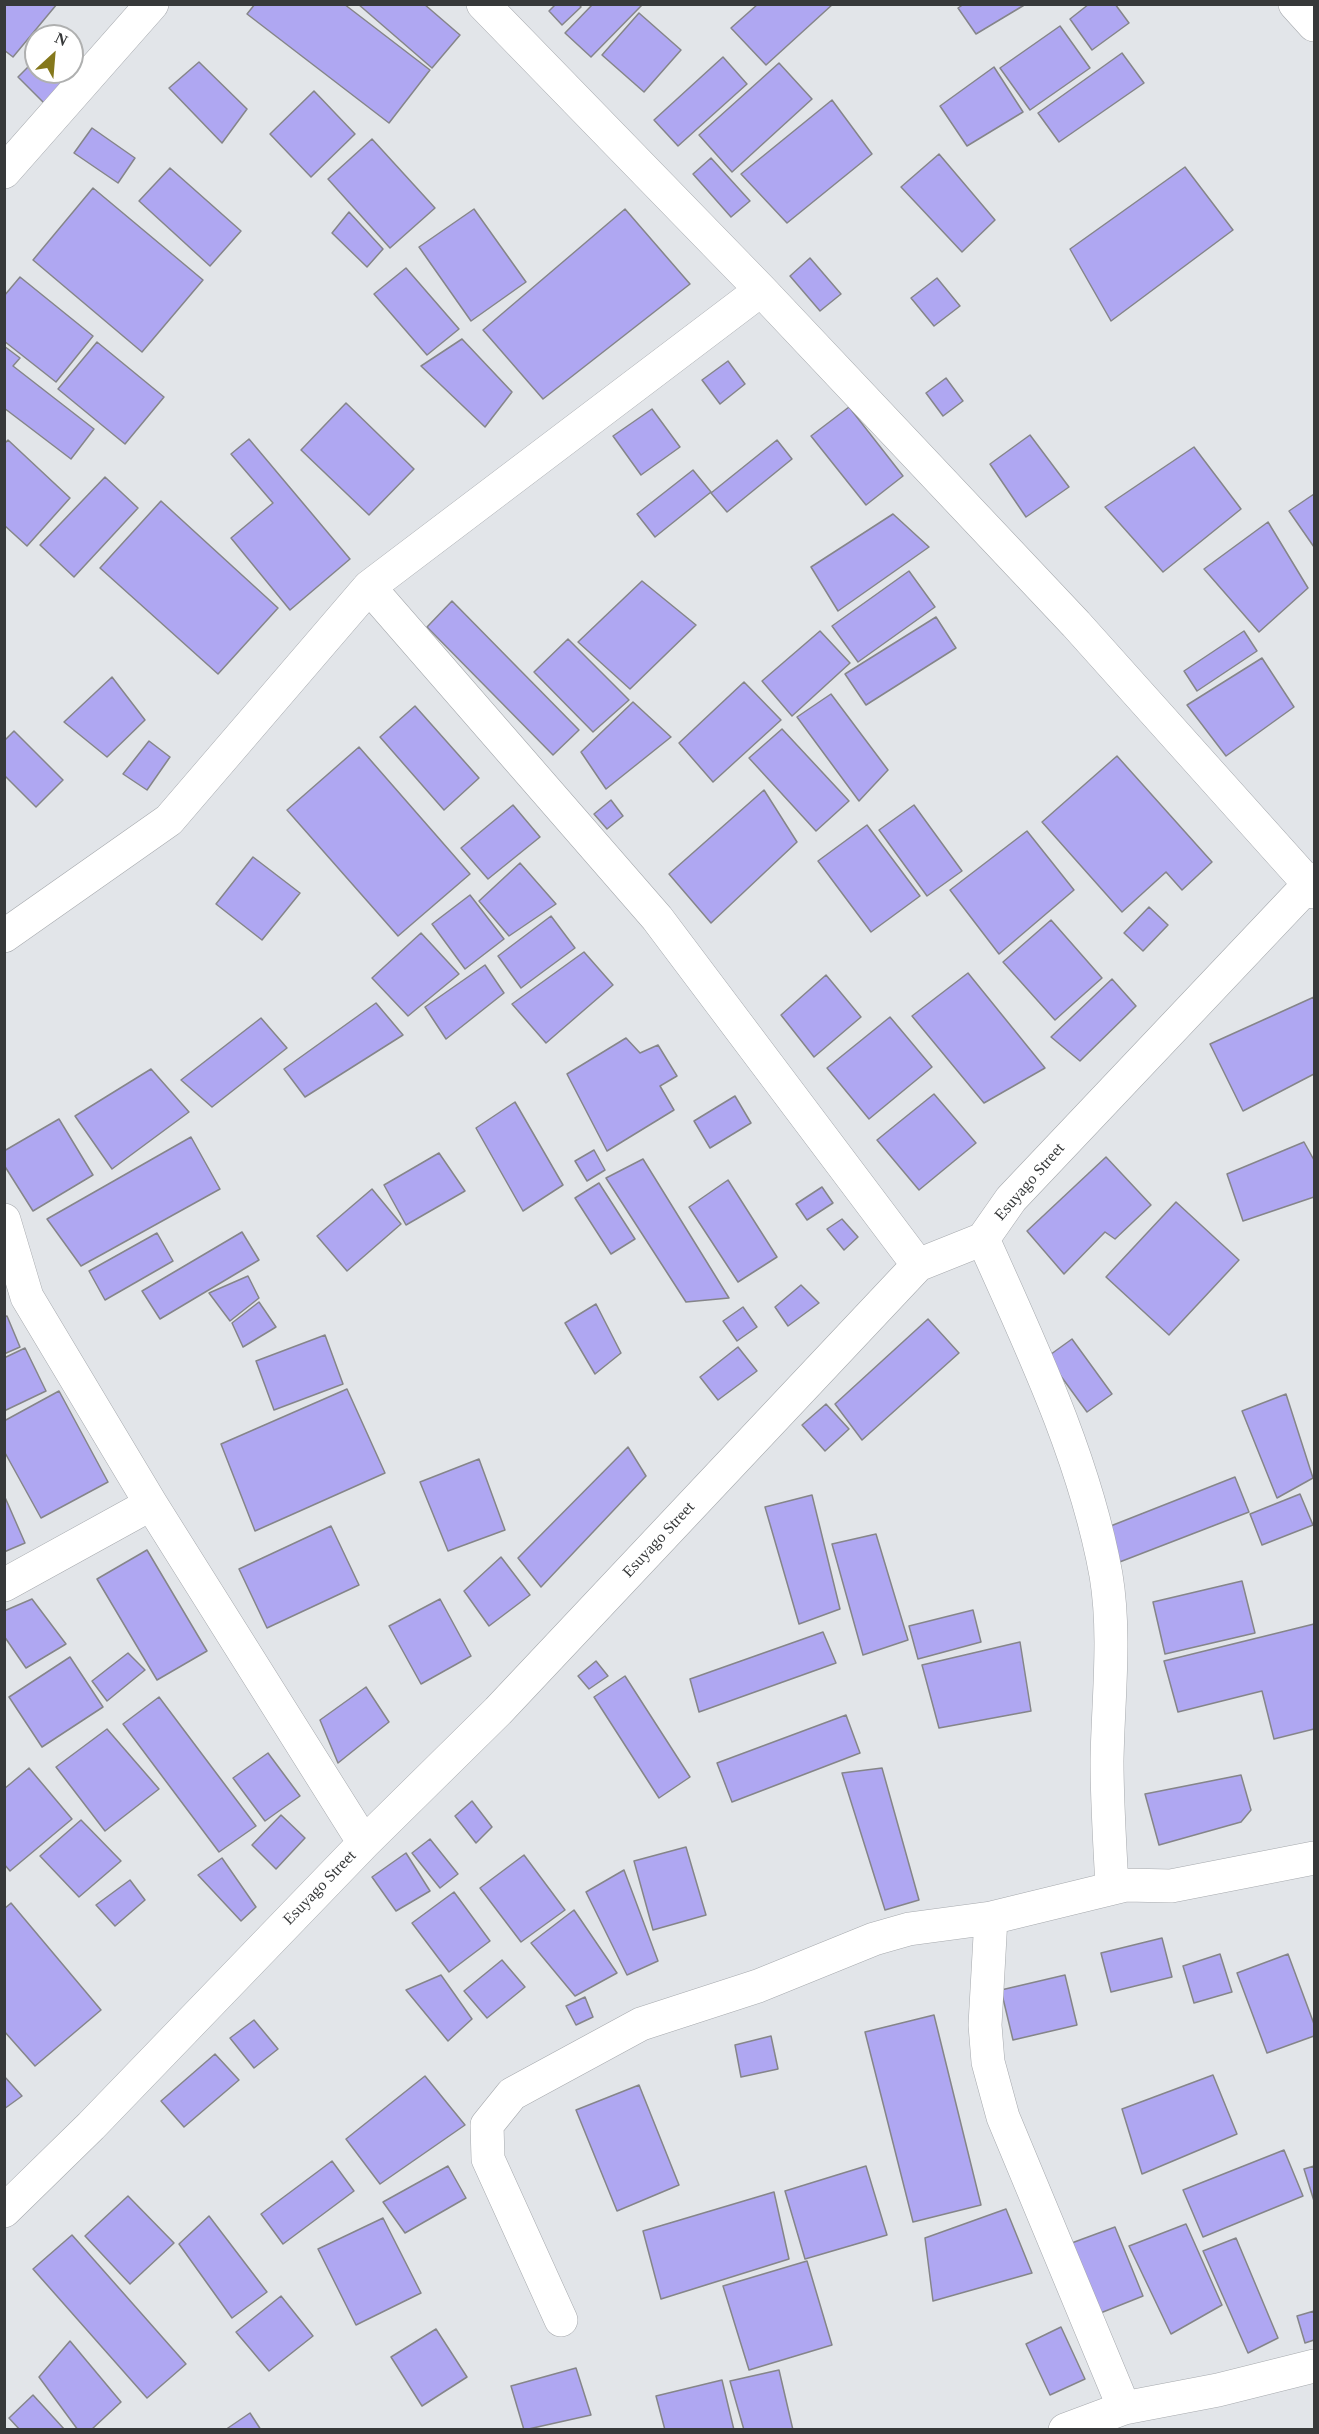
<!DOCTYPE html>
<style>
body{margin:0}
#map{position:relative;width:1319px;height:2434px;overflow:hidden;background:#e2e5e9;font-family:Georgia,serif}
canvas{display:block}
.frame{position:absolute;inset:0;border:6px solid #37393a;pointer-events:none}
.north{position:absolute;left:24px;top:24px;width:60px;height:60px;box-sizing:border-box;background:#fff;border:2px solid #afb0b0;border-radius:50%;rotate:26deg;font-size:16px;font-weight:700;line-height:24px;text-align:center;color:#37393a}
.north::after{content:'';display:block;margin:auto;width:21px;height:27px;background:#85781c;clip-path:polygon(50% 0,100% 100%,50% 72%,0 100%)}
</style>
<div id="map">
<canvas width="1319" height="2434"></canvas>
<div class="frame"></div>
<div class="north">N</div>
</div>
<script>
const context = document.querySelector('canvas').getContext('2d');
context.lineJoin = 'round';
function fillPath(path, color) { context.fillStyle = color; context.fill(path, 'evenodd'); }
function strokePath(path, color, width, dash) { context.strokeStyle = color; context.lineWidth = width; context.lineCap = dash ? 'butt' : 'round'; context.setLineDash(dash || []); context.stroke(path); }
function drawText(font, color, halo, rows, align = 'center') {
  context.font = font + ' Georgia,serif'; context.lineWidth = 5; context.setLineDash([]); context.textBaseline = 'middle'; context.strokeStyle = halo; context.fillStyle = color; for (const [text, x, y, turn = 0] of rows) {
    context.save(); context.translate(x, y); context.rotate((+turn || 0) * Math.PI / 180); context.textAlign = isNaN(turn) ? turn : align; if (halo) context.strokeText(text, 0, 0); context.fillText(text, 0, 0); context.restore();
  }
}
const building = new Path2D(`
 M4 4H57L13 57 4 50Z
 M255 4H344L430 70 389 123 247 14Z
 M358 4H424L460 35 432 68Z
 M556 4H579L581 7 562 25 549 11Z
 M593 4H643L591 57 565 33Z
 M758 4H833L766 65 731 28Z
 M964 4H1026L976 34 958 8Z
 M1089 4H1115L1129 23 1092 50 1070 19Z
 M639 13 681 50 644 92 602 55Z
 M1060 26 1090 68 1030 110 1000 68Z
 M1122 53 1144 83 1059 142 1038 113Z
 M723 57 747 84 678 146 654 120Z
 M36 59V72H72V67L76 71 44 103 18 77Z
 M199 62 247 109 222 143 169 88Z
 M779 63 812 99 732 172 699 135Z
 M994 67 1023 112 967 146 940 106Z
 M314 91 355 134 311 177 270 134Z
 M832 100 872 154 787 223 741 174Z
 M92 128 135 158 118 183 74 153Z
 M372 139 435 208 390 248 328 179Z
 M939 154 995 220 962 252 901 187Z
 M711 158 750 201 731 217 693 174Z
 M1185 167 1233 230 1111 321 1070 249Z
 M170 168 241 231 210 266 139 201Z
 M93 188 203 280 142 352 33 260Z
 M474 209 526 282 471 321 419 247Z
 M625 209 690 284 543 399 483 330Z
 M349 212 383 249 367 267 332 233Z
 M810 258 841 294 820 311 790 276Z
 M406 268 459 329 427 355 374 294Z
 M20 277 93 336 56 382 4 341V296Z
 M937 278 960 306 934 326 911 298Z
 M462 339 512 392 485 427 421 366Z
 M97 342 164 397 125 444 58 389Z
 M4 346 20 358 13 366 94 429 71 459 4 408Z
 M728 361 745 384 720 404 702 380Z
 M946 378 963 401 943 416 926 393Z
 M346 403 414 469 369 515 301 450Z
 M849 407 903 476 866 505 811 436Z
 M652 409 680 447 641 475 613 436Z
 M1030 435 1069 487 1026 517 990 464Z
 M249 439 350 559 290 610 231 538 273 503 231 454Z
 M8 440 70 498 27 546 4 525V444Z
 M777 440 792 459 727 512 711 493Z
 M1194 447 1241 509 1163 572 1105 507Z
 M693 470 711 492 655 537 637 514Z
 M105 477 138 508 74 577 40 545Z
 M1314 494V547L1289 511Z
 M161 501 278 608 218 674 100 568Z
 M893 514 929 547 838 611 811 567Z
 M1268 522 1308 588 1259 632 1204 569Z
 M909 571 935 607 858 662 832 626Z
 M642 581 696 625 630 689 578 642Z
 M452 601 579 730 553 755 427 627Z
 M936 617 956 648 866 705 845 674Z
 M820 631 850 663 792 716 762 681Z
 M1244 631 1257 651 1197 691 1184 671Z
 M568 639 629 700 593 732 534 672Z
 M1262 658 1294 707 1226 756 1187 705Z
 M112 677 145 720 107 757 64 722Z
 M744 682 781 720 713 782 679 743Z
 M831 694 888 770 859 801 797 717Z
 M633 702 671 737 606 789 581 752Z
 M415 706 479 778 444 810 380 737Z
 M782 729 849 801 816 831 749 758Z
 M14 731 63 780 36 807 4 775V741Z
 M149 741 170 757 147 790 123 774Z
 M359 747 470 874 398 936 287 810Z
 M1117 756 1212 862 1182 890 1166 872 1122 912 1042 822Z
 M764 790 797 842 711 923 669 874Z
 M611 800 623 816 607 829 594 814Z
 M513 805 540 837 488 879 461 848Z
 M914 805 962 871 927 896 879 830Z
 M867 825 920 896 871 932 818 861Z
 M1027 831 1074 890 999 954 950 890Z
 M253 857 300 893 262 940 216 904Z
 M520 863 556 904 509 936 479 901Z
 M470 895 504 939 465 969 432 924Z
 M1149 907 1168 925 1143 951 1124 933Z
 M551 916 575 948 521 988 498 956Z
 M1051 920 1102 978 1055 1020 1003 962Z
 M421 933 459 974 408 1016 372 978Z
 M584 952 613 985 546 1043 512 1004Z
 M485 965 504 993 446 1039 425 1007Z
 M968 973 1045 1068 984 1103 912 1016Z
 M826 975 861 1017 814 1057 781 1015Z
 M1112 979 1136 1006 1080 1061 1051 1037Z
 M1314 997V1074L1243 1111 1210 1044Z
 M376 1003 403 1035 305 1097 284 1069Z
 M890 1017 932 1067 869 1119 827 1068Z
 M261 1018 287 1048 212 1107 181 1080Z
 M626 1038 640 1053 658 1045 677 1076 660 1086 674 1110 607 1151 567 1074Z
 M151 1069 189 1112 112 1169 75 1116Z
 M934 1094 976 1143 919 1190 877 1140Z
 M735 1096 751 1123 710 1148 694 1121Z
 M515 1102 563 1185 523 1211 476 1128Z
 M59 1119 93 1175 33 1211 4 1165V1151Z
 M191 1137 220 1189 81 1266 47 1219Z
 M1304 1142 1314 1160V1197L1243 1221 1227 1174Z
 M594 1150 605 1170 587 1181 575 1161Z
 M439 1153 465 1191 406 1225 384 1185Z
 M1106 1157 1151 1205 1115 1239 1105 1232 1064 1274 1027 1231Z
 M643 1159 729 1298 686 1302 606 1178Z
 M728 1180 777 1257 738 1282 689 1207Z
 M599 1183 635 1239 611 1254 575 1198Z
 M822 1187 833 1203 807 1220 796 1204Z
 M372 1189 401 1224 347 1271 317 1236Z
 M1176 1202 1239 1260 1169 1335 1106 1277Z
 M842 1219 858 1237 844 1250 827 1229Z
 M242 1232 259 1260 160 1319 142 1291Z
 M157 1233 173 1261 105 1300 89 1271Z
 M248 1276 259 1298 230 1321 209 1293Z
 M801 1285 819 1303 788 1326 775 1307Z
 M259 1302 276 1327 243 1347 232 1323Z
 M596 1304 621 1353 595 1374 565 1323Z
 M743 1307 757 1327 737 1341 723 1321Z
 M7 1316 20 1347 4 1354V1317Z
 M928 1319 959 1353 862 1440 835 1404Z
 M325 1335 343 1384 274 1410 256 1361Z
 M1072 1339 1112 1394 1087 1412 1047 1357Z
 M738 1347 757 1371 718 1400 700 1377Z
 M25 1348 46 1391 4 1411V1358Z
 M347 1389 385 1473 255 1531 221 1444Z
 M59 1391 108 1482 41 1518 4 1451V1421Z
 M1286 1394 1313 1478 1277 1498 1242 1411Z
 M826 1404 849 1429 825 1451 802 1425Z
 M628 1447 646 1476 541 1587 518 1558Z
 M479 1459 505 1530 448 1551 420 1482Z
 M1235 1477 1249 1512 1117 1563 1103 1529Z
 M1300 1494 1313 1525 1262 1545 1250 1514Z
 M4 1495 25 1543 4 1552Z
 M812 1495 840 1609 799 1624 765 1507Z
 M331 1526 359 1585 267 1628 239 1569Z
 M876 1534 908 1640 863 1655 832 1544Z
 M147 1550 207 1651 157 1680 97 1579Z
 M501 1557 530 1595 489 1626 464 1591Z
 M1242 1581 1255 1633 1165 1654 1153 1602Z
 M32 1599 66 1644 26 1668 4 1636V1611Z
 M440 1599 471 1656 421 1684 389 1626Z
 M973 1610 981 1642 918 1659 909 1626Z
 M1314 1624V1729L1274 1739 1262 1691 1178 1712 1164 1661Z
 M823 1632 836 1663 699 1712 690 1679Z
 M1020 1642 1031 1711 939 1728 922 1665Z
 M128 1653 145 1670 107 1701 92 1681Z
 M70 1657 103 1707 42 1747 9 1697Z
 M596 1661 608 1676 589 1689 578 1676Z
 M625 1676 690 1777 659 1798 594 1697Z
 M366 1687 389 1722 338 1763 320 1720Z
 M159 1697 256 1826 219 1852 123 1724Z
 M846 1715 860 1753 732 1802 717 1763Z
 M107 1729 159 1789 105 1831 56 1767Z
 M268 1753 300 1796 265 1821 233 1778Z
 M29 1768 72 1819 10 1871 4 1864V1789Z
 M882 1768 919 1900 885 1910 842 1773Z
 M1241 1775 1251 1810 1241 1822 1159 1845 1145 1794Z
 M472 1801 492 1827 476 1843 455 1816Z
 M281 1815 305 1838 276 1869 252 1845Z
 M81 1820 121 1861 79 1897 40 1856Z
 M430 1839 458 1874 440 1888 412 1853Z
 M686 1847 706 1915 653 1930 634 1861Z
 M406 1853 430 1891 396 1911 372 1877Z
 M524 1855 565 1910 521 1942 480 1888Z
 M222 1858 256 1907 241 1921 198 1875Z
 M624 1870 658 1961 627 1975 586 1892Z
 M130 1880 145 1900 115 1926 96 1905Z
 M454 1892 490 1941 449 1972 412 1923Z
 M11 1903 101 2010 35 2066 4 2031V1909Z
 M574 1910 617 1973 575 1996 531 1943Z
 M1162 1938 1172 1977 1111 1992 1101 1953Z
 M1220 1954 1232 1992 1194 2003 1183 1966Z
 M1288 1954 1314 2024V2036L1267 2053 1237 1973Z
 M502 1960 525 1987 487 2018 464 1991Z
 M441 1975 472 2019 448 2041 406 1990Z
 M1065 1975 1077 2025 1013 2040 1001 1990Z
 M585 1997 593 2017 576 2025 566 2006Z
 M934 2015 981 2205 913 2222 865 2032Z
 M254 2020 278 2049 254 2068 230 2038Z
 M771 2036 778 2069 741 2077 735 2045Z
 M215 2054 239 2080 184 2127 161 2101Z
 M1213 2075 1237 2134 1142 2174 1122 2109Z
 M4 2076 22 2096 4 2109Z
 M425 2076 465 2125 380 2184 346 2139Z
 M639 2085 679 2185 617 2211 576 2110Z
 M1284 2150 1303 2196 1203 2237 1183 2190Z
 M332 2161 354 2191 283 2244 261 2214Z
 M448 2166 466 2198 405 2233 383 2202Z
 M866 2166 887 2235 805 2259 785 2191Z
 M1314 2166V2201L1304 2169Z
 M774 2192 789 2259 661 2299 643 2231Z
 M128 2196 174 2243 130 2284 85 2236Z
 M1006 2209 1032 2273 933 2301 925 2238Z
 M209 2216 267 2292 232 2318 179 2244Z
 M383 2218 421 2293 356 2325 318 2249Z
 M1186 2224 1222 2305 1171 2334 1129 2246Z
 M1115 2227 1143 2296 1098 2314 1069 2244Z
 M72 2235 186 2364 147 2398 33 2269Z
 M1236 2238 1278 2338 1248 2353 1203 2251Z
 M807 2261 832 2345 749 2370 723 2286Z
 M281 2296 313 2336 269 2371 236 2332Z
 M1314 2311V2340L1305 2343 1297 2316Z
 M1061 2327 1085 2379 1050 2395 1026 2344Z
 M436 2329 467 2377 422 2406 391 2357Z
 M70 2341 121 2402 91 2430H78L39 2377Z
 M576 2368 591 2415 524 2430 511 2386Z
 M779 2370 793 2430H744L730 2381Z
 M722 2380 734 2430H665L656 2396Z
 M33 2395 65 2430H20L9 2418Z
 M250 2413 261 2430H225Z`);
fillPath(building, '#afa7f2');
strokePath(building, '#858589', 1.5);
const minor = new Path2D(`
 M483 4 761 290 1076 624 1309 884 1314 892
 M1295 4 1314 25
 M4 172 152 4
 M369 587 657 918 918 1265
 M4 936 169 820 369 587 761 290
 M4 1220 27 1297 151 1504 364 1843
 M983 1239C1031 1346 1085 1459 1106 1575 1116 1635 1108 1700 1107 1761 1107 1803 1110 1846 1112 1888
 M4 1585 151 1504
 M991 1918 985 2025 988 2062 1003 2117 1124 2408
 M4 2211 91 2126 364 1843 498 1711 918 1265 983 1239 1011 1199 1314 879
 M561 2320 488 2159 487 2125 512 2094 641 2024 758 1986 874 1939 909 1929 991 1918 1126 1885 1171 1886 1314 1858
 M1065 2430 1124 2408 1218 2390 1314 2366`);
strokePath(minor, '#a6a9ad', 34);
strokePath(minor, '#fff', 33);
drawText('16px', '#37393a', '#fff', [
 ["Esuyago Street",1030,1182,-49],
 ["Esuyago Street",659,1540,-47],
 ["Esuyago Street",320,1888,-46]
]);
</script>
